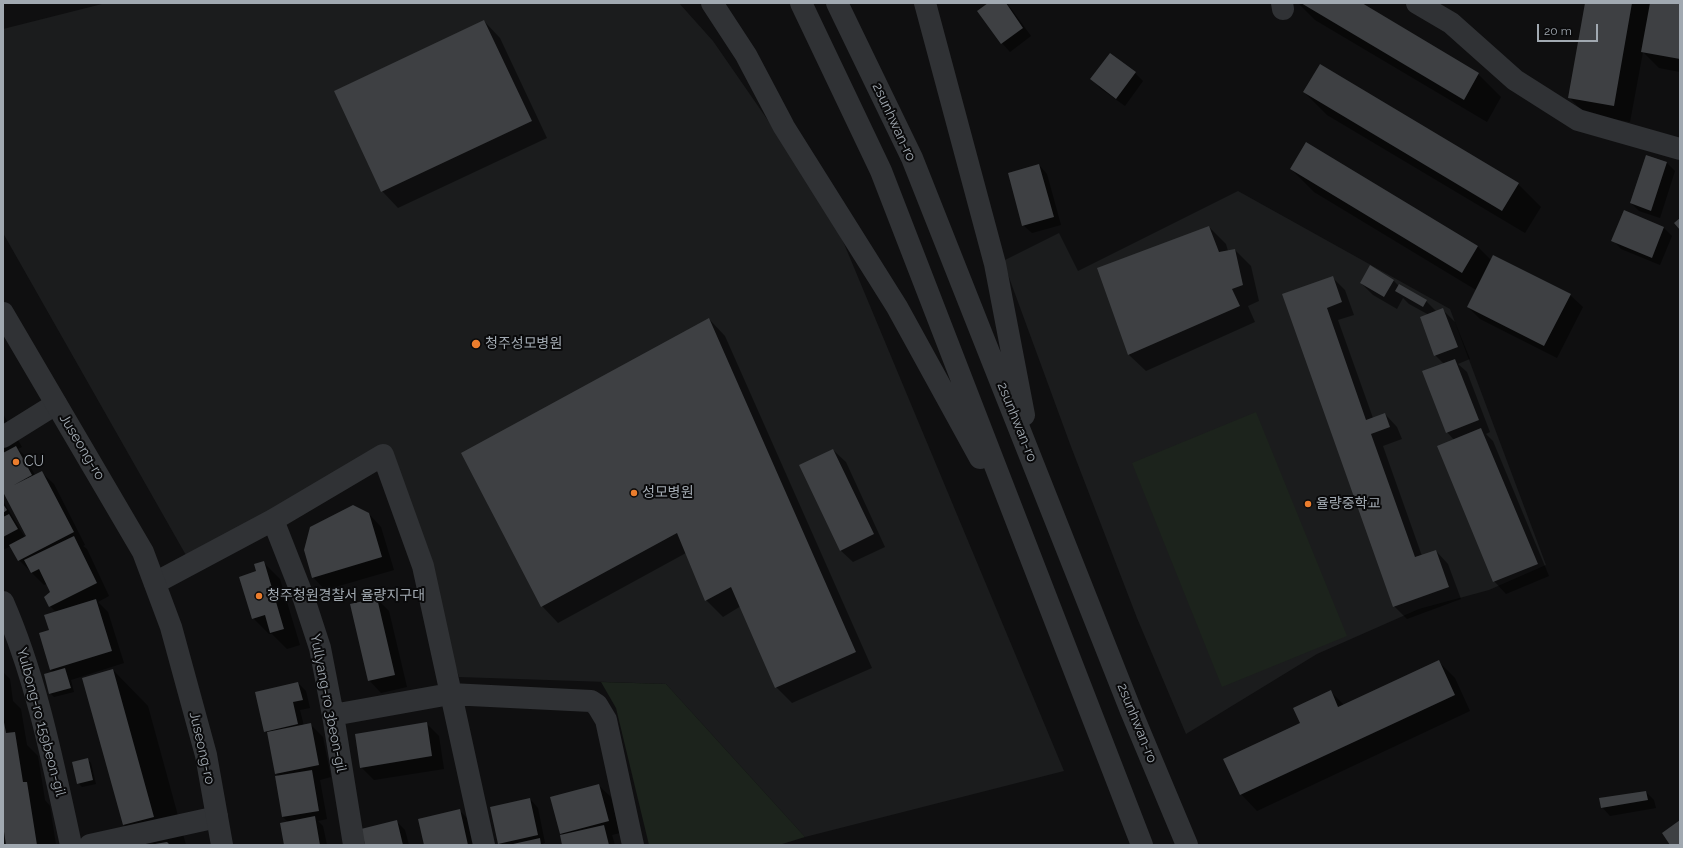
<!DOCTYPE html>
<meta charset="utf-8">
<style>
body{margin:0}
#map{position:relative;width:1683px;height:848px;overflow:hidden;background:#0f0f10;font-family:Raleway,sans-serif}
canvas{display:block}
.frame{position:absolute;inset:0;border:4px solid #a1a9b1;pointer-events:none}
.scale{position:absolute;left:1537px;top:24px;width:61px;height:18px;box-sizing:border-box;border:2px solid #a1a9b1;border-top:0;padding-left:5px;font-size:12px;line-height:14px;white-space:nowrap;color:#a1a9b1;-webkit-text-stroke:3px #0a0a0b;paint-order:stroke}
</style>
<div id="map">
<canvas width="1683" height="848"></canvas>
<div class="frame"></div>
<div class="scale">20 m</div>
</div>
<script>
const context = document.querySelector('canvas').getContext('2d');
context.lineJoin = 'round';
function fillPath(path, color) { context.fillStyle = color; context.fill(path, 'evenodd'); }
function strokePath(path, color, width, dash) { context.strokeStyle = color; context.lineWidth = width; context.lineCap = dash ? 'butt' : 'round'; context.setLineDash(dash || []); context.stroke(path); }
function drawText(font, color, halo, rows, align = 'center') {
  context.font = font + ' Raleway,"Noto Sans KR",sans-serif'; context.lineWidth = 4; context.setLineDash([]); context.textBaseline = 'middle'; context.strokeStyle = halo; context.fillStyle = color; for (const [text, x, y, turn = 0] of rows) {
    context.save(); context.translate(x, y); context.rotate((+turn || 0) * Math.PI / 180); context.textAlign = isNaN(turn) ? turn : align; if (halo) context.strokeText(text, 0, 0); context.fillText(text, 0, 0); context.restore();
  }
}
fillPath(new Path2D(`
 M106 3H679L713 41 830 210 1064 771 805 837 666 684 459 677 383 456 191 564 3 233V29Z
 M1238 191 1450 309 1546 565 1489 590 1419 609 1317 654 1186 734 1137 618 1070 444 1003 261 1059 233 1078 271Z`), '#1b1c1d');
fillPath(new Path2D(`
 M1256 412 1347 636 1222 687 1132 463Z
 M601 682 666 684 805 837 779 845H649L616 708Z`), '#1c231c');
fillPath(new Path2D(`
 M990 3H1007L1031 36 1010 52 1002 43Z
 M1298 3H1360L1478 74 1501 97 1487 122 1315 20Z
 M1586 3H1680V72L1659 68 1643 52 1630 122 1585 114 1569 97Z
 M484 21 500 38 547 138 398 208 382 191 335 91Z
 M1135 73 1143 81 1125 106 1100 88 1092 79Z
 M1304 92 1518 184 1541 207 1525 233 1327 115Z
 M1307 143 1478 247 1491 260 1570 295 1583 307 1557 358 1480 319 1468 307 1476 290 1314 192 1291 169Z
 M1646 156 1667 163 1675 171 1660 218 1639 211 1631 203Z
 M1039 165 1047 174 1061 225 1032 233 1023 225Z
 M1625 211 1664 228 1672 236 1660 265 1621 249 1613 240Z
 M1209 227 1226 244 1228 251 1235 250 1251 266 1259 301 1248 306 1255 322 1146 371 1129 355 1099 268Z
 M1371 267 1394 281 1399 286 1426 301 1437 312 1443 310 1455 322 1470 359 1458 364 1467 372 1490 432 1486 434 1493 441 1549 576 1506 594 1494 581 1454 440 1447 432 1444 364 1435 355 1429 315 1409 304 1403 298 1397 309 1373 295 1361 283Z
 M1332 277 1345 290 1354 315 1338 320 1373 418 1385 414 1397 427 1402 439 1383 446 1422 556 1436 551 1448 564 1461 599 1407 619 1394 606 1284 294Z
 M709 319 725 336 872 668 792 703 776 687 741 606 723 617 706 600 686 553 558 623 542 606Z
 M3 414 22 447 18 449 24 455 35 475 41 472 54 484 85 545 83 546 87 549 109 596 98 602 108 612 124 663 71 680 74 692 54 697 50 693 54 673 51 670 40 634 50 631 56 612 50 606 51 592 47 584 44 585 19 560 11 546 3 550V501L26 539 28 538 3 490Z
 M833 450 846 462 885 547 853 562 840 550Z
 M369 514 381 527 394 570 325 590 313 577Z
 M263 562 280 579 300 645 287 649 272 634H269L253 618 258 572Z
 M377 599 389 611 407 687 381 693 369 680Z
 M1438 661 1455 678 1470 711 1257 811 1241 794 1330 691 1344 705Z
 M113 670 148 706 186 845H144L124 825 83 679Z
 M3 672 10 679 13 701 21 709 27 745 38 756 45 800 50 806 56 845H7L3 818Z
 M298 683 306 691 310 708 300 710 304 726 310 724 323 737 331 777 320 780 327 819 318 821 323 826 327 845H285L288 822 283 817 279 777 276 773 268 734 265 731Z
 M426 723 439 736 444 769 374 780 361 767Z
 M87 759 91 763 96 784 82 787 78 783Z
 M598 785 611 797 620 833 612 835 615 845H563V836L561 833Z
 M1646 792 1654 800 1656 808 1610 816 1602 807Z
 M530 799 538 808 545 843H543L545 845H501L499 843Z
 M459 810 472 823 477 845H425Z
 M396 821 405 830 409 845H366Z`), '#0007');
fillPath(new Path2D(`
 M988 3H1006L1023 28 1001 44 977 11Z
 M1301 3H1362L1479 73 1464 100Z
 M1585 3H1632L1614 106 1568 98Z
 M1650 3H1680V59L1641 52Z
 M484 20 532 121 381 192 334 91Z
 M1110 53 1136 72 1116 99 1090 79Z
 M1320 64 1519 183 1502 211 1303 92Z
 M1306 142 1478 246 1462 273 1290 169Z
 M1646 155 1667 162 1651 211 1630 203Z
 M1039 164 1054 217 1022 226 1008 173Z
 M1624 210 1664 227 1652 258 1611 241Z
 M1680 218V230L1674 223Z
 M1209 226 1219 252 1235 249 1243 285 1232 289 1240 306 1128 355 1097 268Z
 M1493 255 1571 294 1544 346 1467 307Z
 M1370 265 1394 280 1384 297 1360 283Z
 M1333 276 1342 302 1327 308 1366 420 1385 413 1390 427 1371 434 1415 557 1436 550 1449 587 1393 607 1282 294Z
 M1399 284 1427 300 1423 307 1395 291Z
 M1443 308 1458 347 1434 356 1420 317Z
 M709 318 856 652 775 688 731 587 705 601 677 533 541 607 461 453Z
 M1455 359 1479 420 1446 433 1422 371Z
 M1481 428 1538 564 1493 582 1437 446Z
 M16 446 32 475 14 485 42 471 74 532 18 561 9 545 26 536 3 492V453Z
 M833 449 874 534 840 551 799 465Z
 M3 504 7 510 3 513Z
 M353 505 369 513 382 557 312 578 304 550 310 527Z
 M9 514 18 529 3 537V517Z
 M74 536 97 583 49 607 44 597 50 592 39 569 31 573 24 560Z
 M264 561 284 629 270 633 265 615 252 619 239 577 256 571 254 564Z
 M377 598 395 675 368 681 350 604Z
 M96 599 112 651 50 670 39 633 49 630 44 615Z
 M1439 660 1455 695 1240 795 1223 759 1300 723 1293 708 1331 690 1338 707Z
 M65 668 71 688 49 694 44 674Z
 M113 669 154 817 123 825 82 678Z
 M298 682 303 700 293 702 298 724 264 732 255 692Z
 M3 717 6 733 15 732 23 782H27L37 845H6L3 825Z
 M427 722 432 756 360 768 355 734Z
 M311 723 319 765 275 774 267 732Z
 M88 758 93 780 77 784 72 762Z
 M312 770 319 811 282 817 275 776Z
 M599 784 609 821 560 834 550 797Z
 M1646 791 1648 800 1601 808 1599 798Z
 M530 798 538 835 498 844 490 807Z
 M460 809 468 845H424L418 819Z
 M315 816 320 845H284L280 823Z
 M397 820 403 845H365L361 829Z
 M1680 820V845H1670L1662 833Z
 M604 825 609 845H562L560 835Z
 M540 838 541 845H513V844Z
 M167 842 170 845H155V844Z`), '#3e4043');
strokePath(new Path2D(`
 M1282 3 1283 9
 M1417 3 1451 23 1515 80 1578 120 1680 149
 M3 437 56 404
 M273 520 304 599 320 648 333 715 354 845
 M155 583 273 520 383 455 423 566 484 845
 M3 602C37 680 53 763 71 845
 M333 715 450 694 591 701 597 705 606 720 633 845
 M90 845 217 817`), '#303235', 22);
strokePath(new Path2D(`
 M712 3 746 55 784 127 897 307 980 458
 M801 3 881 171 1142 845
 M837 3 912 158 1131 711 1187 845
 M925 3 995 264 1024 415
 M3 313 143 552 171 627 206 755 222 845`), '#303235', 22);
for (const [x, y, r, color] of [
 [476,344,5,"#eb7d2d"],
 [16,462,4,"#eb7d2d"],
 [634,493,4,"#eb7d2d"],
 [1308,504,4,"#eb7d2d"],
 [259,596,4,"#eb7d2d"]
]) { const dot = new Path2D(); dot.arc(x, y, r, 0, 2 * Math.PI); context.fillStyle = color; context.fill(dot); strokePath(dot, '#0a0a0b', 1.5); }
drawText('14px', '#a1a9b1', '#0a0a0b', [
 ["2sunhwan-ro",894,122,65],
 ["2sunhwan-ro",1017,422,68],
 ["Juseong-ro",82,447,59],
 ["Yullyang-ro 3beon-gil",328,703,79],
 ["Yulbong-ro 159beon-gil",41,722,75],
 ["2sunhwan-ro",1137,723,68],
 ["Juseong-ro",202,748,77]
]);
drawText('14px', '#a1a9b1', '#0a0a0b', [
 ["청주성모병원",485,344],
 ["CU",24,462],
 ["성모병원",642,493],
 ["율량중학교",1316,504],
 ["청주청원경찰서 율량지구대",267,596]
], 'left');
</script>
